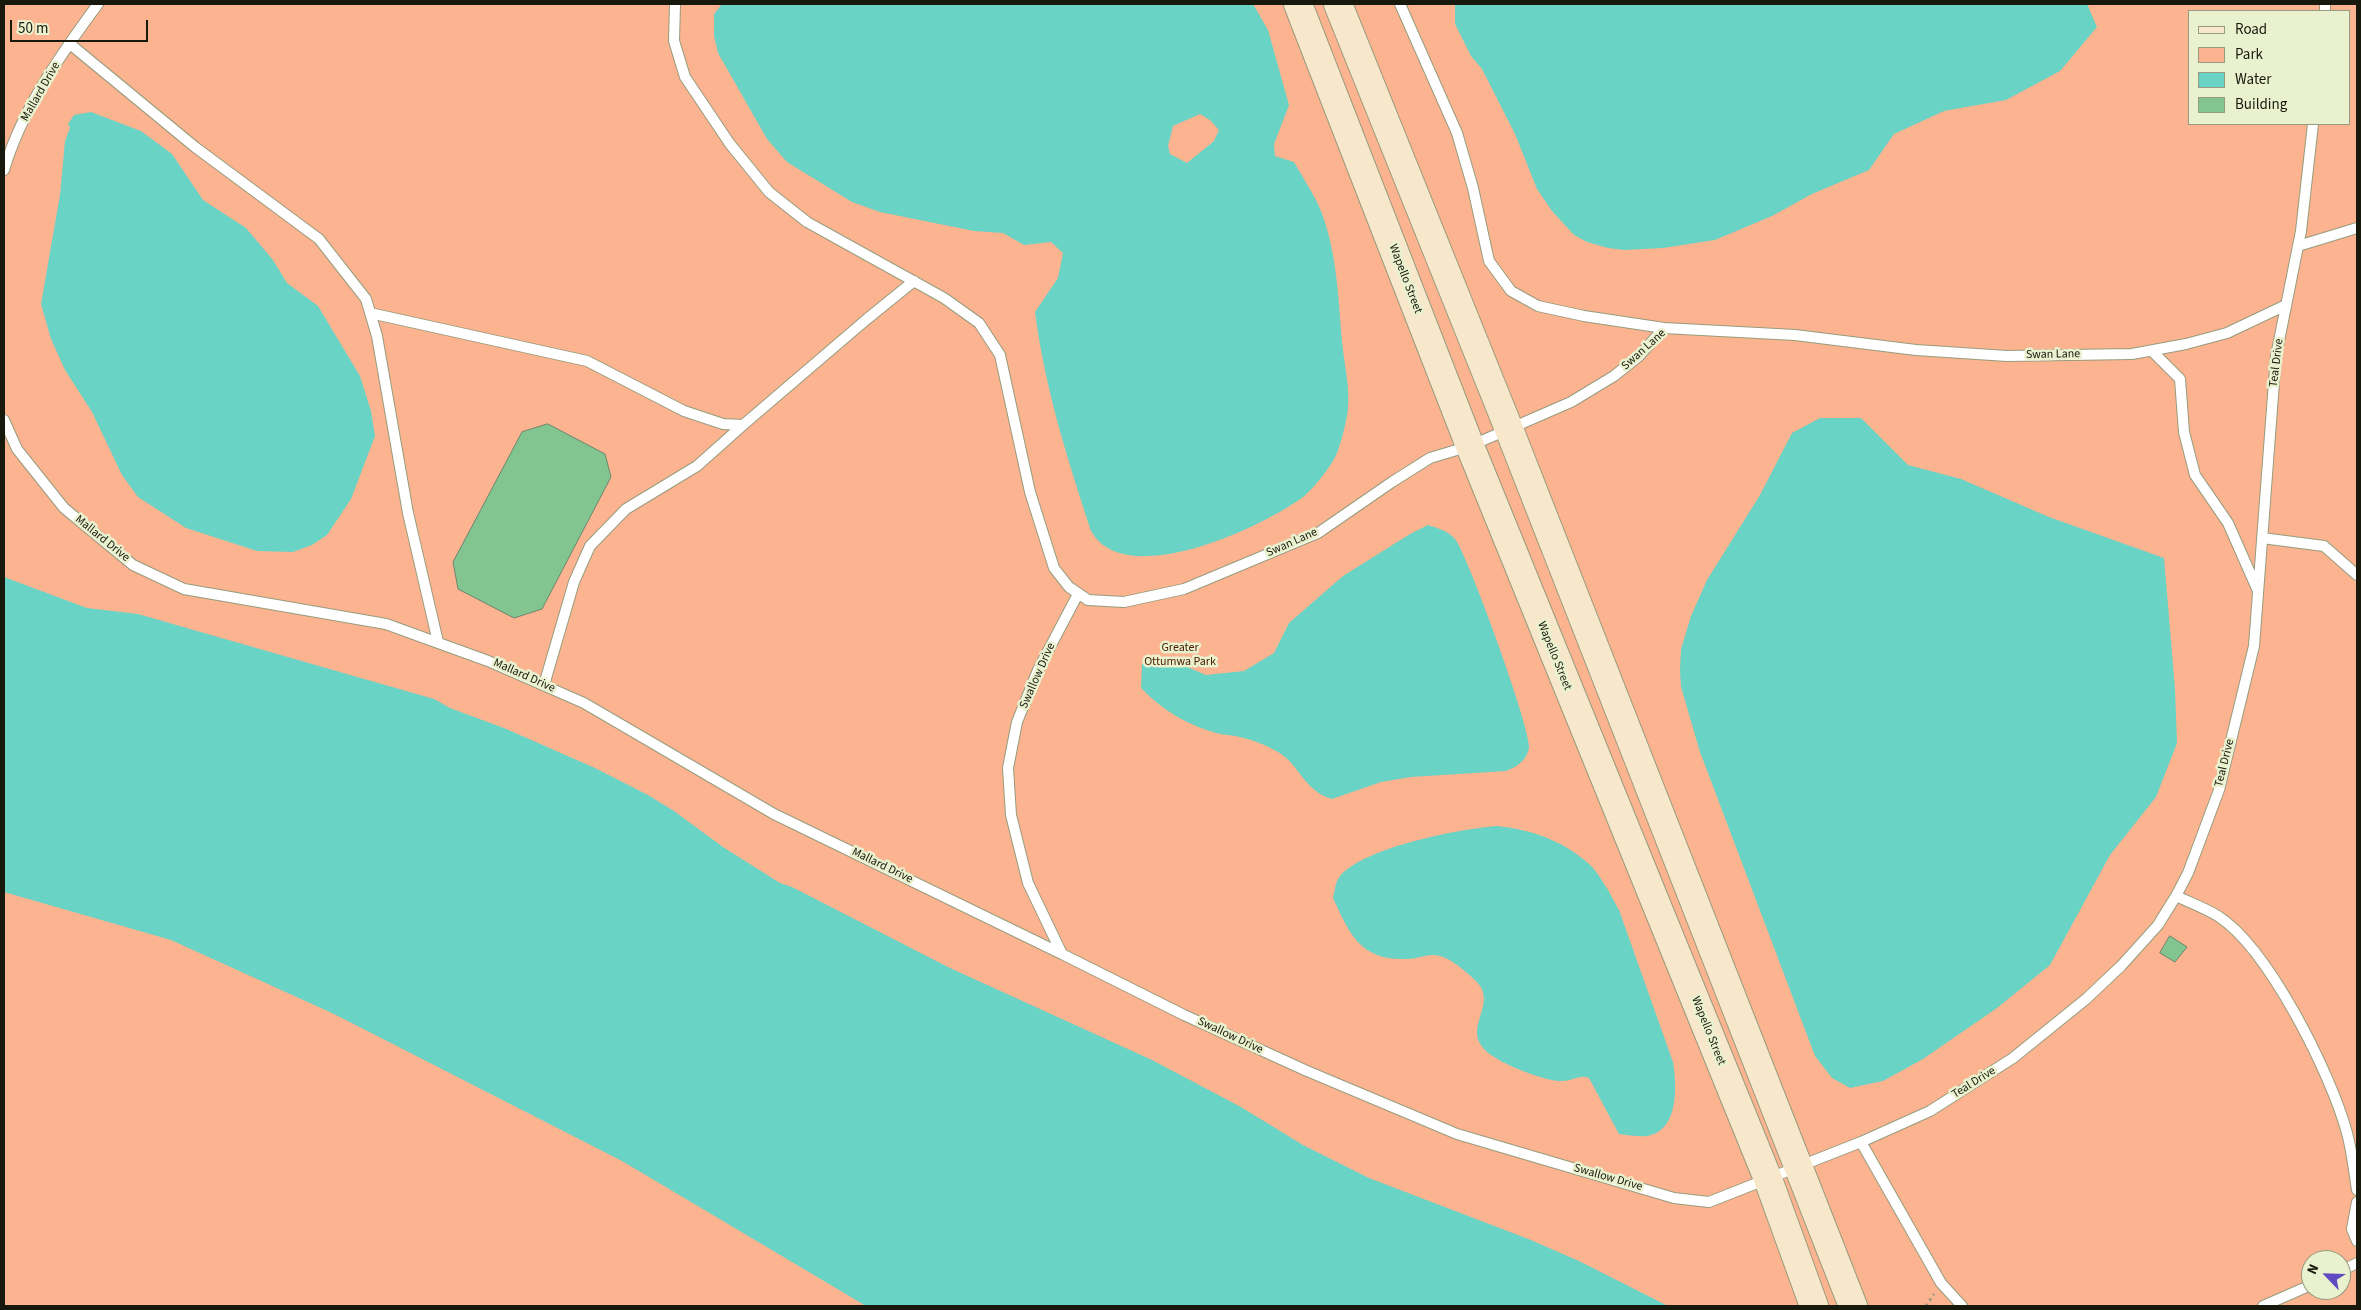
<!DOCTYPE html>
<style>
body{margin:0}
#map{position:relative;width:2361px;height:1310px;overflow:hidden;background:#eaf1cf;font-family:"Source Sans 3",sans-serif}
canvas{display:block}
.frame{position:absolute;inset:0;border:5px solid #17190d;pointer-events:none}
.legend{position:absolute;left:2188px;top:10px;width:162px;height:115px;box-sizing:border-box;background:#eaf1cf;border:1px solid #969b81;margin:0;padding:6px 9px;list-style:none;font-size:15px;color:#17190d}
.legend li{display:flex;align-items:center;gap:10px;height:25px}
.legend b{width:25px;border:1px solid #969b81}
.north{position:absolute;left:2301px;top:1250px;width:50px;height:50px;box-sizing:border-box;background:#eaf1cf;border:1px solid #969b81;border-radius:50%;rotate:294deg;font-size:14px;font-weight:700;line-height:20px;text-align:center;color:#17190d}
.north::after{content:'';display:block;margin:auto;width:18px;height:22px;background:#6149c2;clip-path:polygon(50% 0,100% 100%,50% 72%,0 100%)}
.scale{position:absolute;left:10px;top:20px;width:138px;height:22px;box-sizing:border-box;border:2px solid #17190d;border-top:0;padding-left:6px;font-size:15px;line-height:18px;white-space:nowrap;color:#17190d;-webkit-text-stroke:4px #eaf1cf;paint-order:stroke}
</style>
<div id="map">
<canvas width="2361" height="1310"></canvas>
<div class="frame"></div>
<ul class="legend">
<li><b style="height:6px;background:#f8e8cb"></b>Road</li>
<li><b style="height:14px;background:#fcb38f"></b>Park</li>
<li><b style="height:14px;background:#69d3c6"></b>Water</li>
<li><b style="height:14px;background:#83c591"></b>Building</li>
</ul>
<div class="north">N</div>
<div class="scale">50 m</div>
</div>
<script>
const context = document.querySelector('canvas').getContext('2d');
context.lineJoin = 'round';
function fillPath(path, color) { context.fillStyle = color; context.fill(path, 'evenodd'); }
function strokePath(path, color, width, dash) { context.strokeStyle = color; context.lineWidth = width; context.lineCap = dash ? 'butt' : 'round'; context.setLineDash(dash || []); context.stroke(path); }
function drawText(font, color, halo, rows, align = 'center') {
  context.font = font + ' "Source Sans 3",sans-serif'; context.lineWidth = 5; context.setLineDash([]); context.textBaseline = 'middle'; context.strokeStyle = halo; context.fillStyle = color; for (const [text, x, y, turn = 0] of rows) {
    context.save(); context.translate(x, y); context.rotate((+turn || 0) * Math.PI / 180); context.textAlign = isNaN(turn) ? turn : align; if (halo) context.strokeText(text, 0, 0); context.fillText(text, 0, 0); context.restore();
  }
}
fillPath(new Path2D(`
 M4 4H2357V1306H4ZM2190 11H2350V124H2190ZM2311 1260H2341V1290H2311Z`), '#fcb38f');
fillPath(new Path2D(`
 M722 4H1253L1268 30 1289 105 1274 144 1275 156 1294 162C1302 176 1311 190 1318 204 1337 247 1338 295 1342 341 1344 363 1350 387 1348 409 1347 419 1340 450 1334 459 1329 469 1311 491 1303 497 1263 527 1125 592 1091 531 1067 457 1045 389 1035 312L1058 278 1063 253 1051 242 1024 245 1003 233 974 231 880 212 852 202 787 162 767 139 718 53 714 36V14ZM1200 114 1210 120 1219 130 1214 141 1187 163 1170 154 1168 146 1173 126Z
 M1455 4H2087L2097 27 2060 71 2006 100 1944 111 1894 134 1869 170 1812 194 1772 216 1715 240 1663 248 1624 250 1608 248 1587 242 1574 235 1552 211 1537 189 1515 134 1482 69 1471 56 1455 24Z
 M91 112 141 131 172 154 203 200 246 228 273 260 287 283 318 306 360 376 371 411 375 436 351 499 327 535 312 545 293 552 257 551 186 528 138 497 122 475 92 412 65 370 51 339 41 304 60 195 65 141 70 128 68 124 74 115Z
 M1820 418H1861L1908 465 1961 479 2049 517 2164 558 2175 689 2177 743 2156 797 2110 855 2050 965 1997 1008 1923 1059 1883 1081 1850 1088 1832 1078 1815 1056 1700 752 1681 687 1680 670 1681 649 1691 616 1707 580 1760 495 1792 433Z
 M1428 525C1438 528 1448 531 1455 539 1467 553 1532 732 1529 748 1526 761 1518 766 1506 771L1411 777 1381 782 1332 799C1304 791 1299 764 1278 752 1264 744 1251 739 1235 736 1230 735 1225 735 1220 734 1189 726 1163 711 1141 688L1142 664 1169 659 1206 675 1244 671 1274 653 1289 623 1343 576 1410 534Z
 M4 577 87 608 138 614 434 699 450 708 504 728 595 768 648 795 674 811 723 847 780 883 792 887 950 968 1152 1060 1241 1107 1303 1145 1369 1178 1531 1240 1579 1261 1668 1306H866L622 1161 334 1014 171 940 4 892Z
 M1497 826C1530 829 1564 841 1589 864 1600 874 1612 897 1619 910L1673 1062C1677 1086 1679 1131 1647 1136 1638 1137 1628 1135 1619 1134L1589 1078C1581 1074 1572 1081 1563 1081 1548 1082 1509 1067 1496 1058 1452 1032 1503 1006 1475 980 1464 970 1448 955 1433 955 1425 955 1416 959 1407 959 1361 961 1350 935 1333 898 1335 891 1335 882 1340 876 1365 847 1459 829 1497 826Z`), '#69d3c6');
const building = new Path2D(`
 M548 424 605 454 611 477 542 609 514 618 458 589 453 562 522 432Z
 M2170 936 2187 947 2175 962 2160 953Z`);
fillPath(building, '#83c591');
strokePath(building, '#6b8670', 1);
const lane = new Path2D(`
 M675 4 674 41 685 77 730 144 769 192 807 222 944 298 979 323 1000 355 1030 492 1054 568 1069 587 1088 600 1124 602 1184 589 1318 533 1392 482 1430 458 1470 446 1571 402 1614 376 1639 356 1664 328 1795 335 1916 350 2007 356 2132 354 2186 344 2227 333 2286 305
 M1400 4 1457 133 1473 188 1489 261 1511 291 1538 306 1584 316 1664 328
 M2325 4V11
 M70 44 195 147 319 239 366 299 377 336 408 513 438 642
 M4 170C22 109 61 54 98 4
 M2298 246 2357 228
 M370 313 587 361 684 411 723 424 743 425 867 319 914 281
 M2152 351 2180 379 2184 432 2195 475 2228 523 2258 591
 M4 420 17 449 64 508 133 565 184 589 386 624 488 661 584 703 774 814 1062 954
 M2262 538 2324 546 2357 575
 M1078 594 1038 670 1017 722 1008 768 1011 815 1028 883 1062 954 1184 1015 1307 1071 1457 1134 1674 1198 1709 1202 1861 1142 1930 1111 2013 1058 2086 999 2121 966 2158 925 2176 896 2188 873 2219 790 2254 646 2276 356 2301 231 2313 124
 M544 685 574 582 590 546 626 509 697 466 743 425
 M2176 896C2189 902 2205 908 2218 916 2269 949 2331 1074 2347 1133 2352 1151 2354 1171 2357 1190
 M1861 1142 1941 1283 1962 1306
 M2357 1202 2352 1229 2357 1241
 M2341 1271 2357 1263
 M2263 1306 2311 1285`);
const secondary = new Path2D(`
 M1298 4 1470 446 1768 1179 1814 1306
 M1338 4 1509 429 1853 1306`);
strokePath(lane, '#979c7d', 12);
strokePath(secondary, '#979c7d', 30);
strokePath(new Path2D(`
 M1926 1306 1934 1294`), '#959a80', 3, [2.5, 4]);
strokePath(lane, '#fff', 10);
strokePath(secondary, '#f8e8cb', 28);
drawText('12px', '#17190d', '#eaf1cf', [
 ["Mallard Drive",41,92,-60],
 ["Wapello Street",1405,279,69],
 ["Swan Lane",1644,350,-42],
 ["Swan Lane",2053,355,-1],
 ["Teal Drive",2277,363,-83],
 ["Mallard Drive",102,539,39],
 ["Swan Lane",1292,543,-24],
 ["Wapello Street",1554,656,68],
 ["Mallard Drive",524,676,24],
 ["Swallow Drive",1038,676,-66],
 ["Teal Drive",2225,763,-76],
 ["Mallard Drive",882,866,26],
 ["Wapello Street",1708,1031,68],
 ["Swallow Drive",1230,1036,25],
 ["Teal Drive",1974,1083,-32],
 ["Swallow Drive",1608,1178,16]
]);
drawText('12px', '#4d2004', '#eaf1cf', [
 ["Greater",1180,648],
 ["Ottumwa Park",1180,662]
]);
</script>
